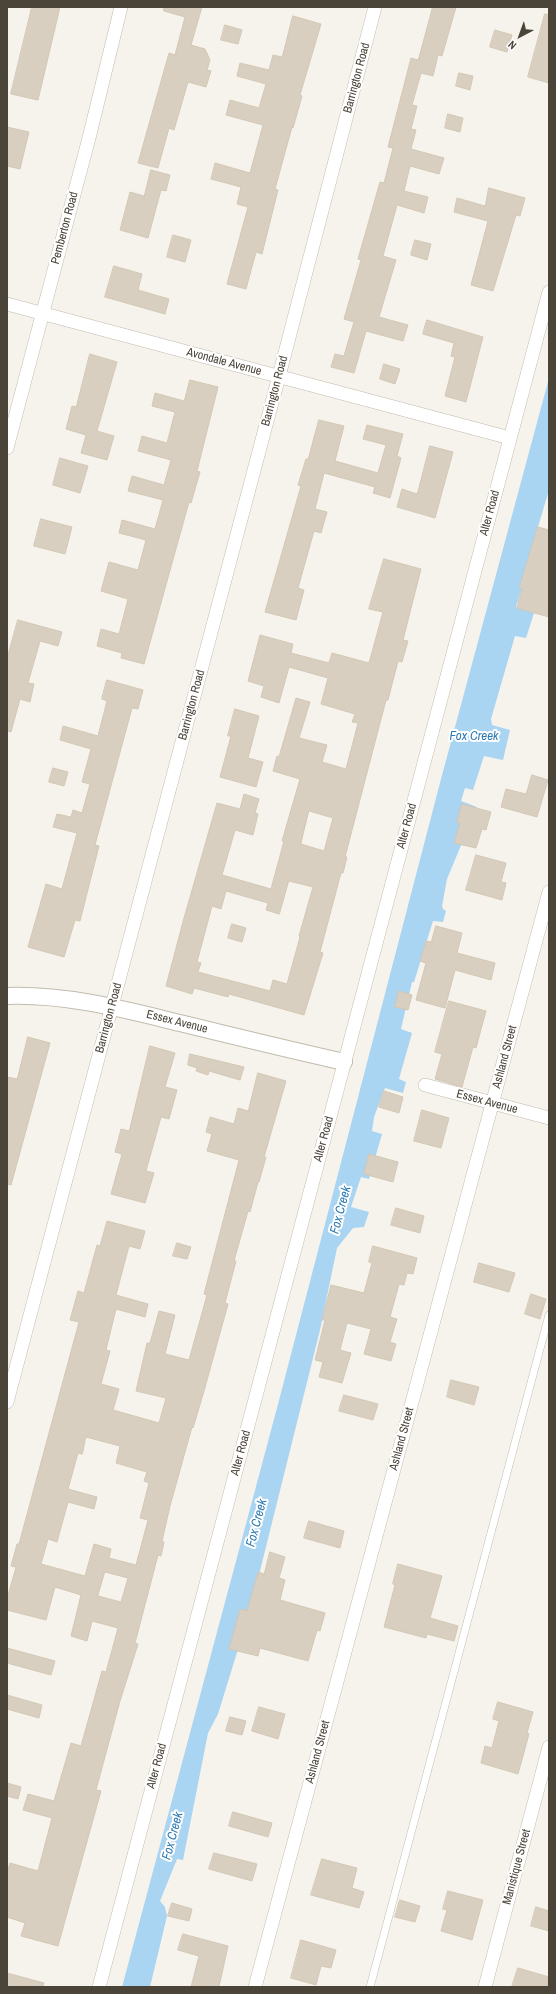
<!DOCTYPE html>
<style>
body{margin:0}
#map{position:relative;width:556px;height:1994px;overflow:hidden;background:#f6f3ec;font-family:"Archivo Narrow",sans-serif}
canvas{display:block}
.frame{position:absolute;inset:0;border:8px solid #4b4439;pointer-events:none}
.north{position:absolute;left:500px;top:16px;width:40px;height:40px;-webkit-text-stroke:3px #fff;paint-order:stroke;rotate:221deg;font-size:11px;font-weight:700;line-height:16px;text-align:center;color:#4b4439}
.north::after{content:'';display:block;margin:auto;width:14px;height:18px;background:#4b4439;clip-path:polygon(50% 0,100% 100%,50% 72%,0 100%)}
</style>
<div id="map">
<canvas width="556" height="1994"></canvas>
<div class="frame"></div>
<div class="north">N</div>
</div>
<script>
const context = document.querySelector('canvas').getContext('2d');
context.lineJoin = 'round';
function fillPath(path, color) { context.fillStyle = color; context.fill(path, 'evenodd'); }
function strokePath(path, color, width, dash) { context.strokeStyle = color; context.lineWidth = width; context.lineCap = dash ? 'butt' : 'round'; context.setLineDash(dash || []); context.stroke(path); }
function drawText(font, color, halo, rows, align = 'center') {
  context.font = font + ' "Archivo Narrow",sans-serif'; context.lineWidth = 4; context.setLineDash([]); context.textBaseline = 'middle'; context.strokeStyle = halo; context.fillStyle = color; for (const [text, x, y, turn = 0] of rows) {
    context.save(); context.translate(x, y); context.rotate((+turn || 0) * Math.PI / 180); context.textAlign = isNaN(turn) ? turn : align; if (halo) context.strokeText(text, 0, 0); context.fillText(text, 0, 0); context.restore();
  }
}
fillPath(new Path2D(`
 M549 378V490L520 587 543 594 542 597 521 591 516 607 534 613 526 638 515 636 491 719 492 725 510 730 503 760 484 756 473 790 465 788 461 801 477 807 447 879 442 906 443 909 446 911 443 922 433 921 414 982H412L401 1029 412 1033 399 1079 406 1082 403 1093 385 1088 374 1117 372 1131 382 1134 369 1179 361 1177 351 1207 369 1212 364 1227 353 1228 337 1248 320 1330 251 1607 218 1714 208 1733 183 1860 177 1859 160 1901 165 1907 167 1916 150 1987H122L277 1408 441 779Z`), '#a9d4f2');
const building = new Path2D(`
 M32 7H60L38 100 11 94Z
 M164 7H202L191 45 205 49 210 60 207 70 211 71 206 87 188 82 174 130 169 128 158 168 138 163 169 53 175 55 185 17 164 11Z
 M433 7H456L442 56 438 55 433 76 421 73 412 105 417 106 411 129 416 130 411 149 444 158 439 174 410 166 404 191 428 197 424 213 397 205 383 256 396 260 379 317 408 325 403 341 366 331 354 373 331 367 335 354 344 356 354 322 344 319 361 260 358 259 380 182 384 183 393 148 388 147 411 58 418 60Z
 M545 14 549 15V83L528 77Z
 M293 16 321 24 300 95 302 96 293 128 292 127 275 189 278 190 262 254 256 252 246 289 227 284 248 207 237 204 241 187 211 179 215 163 250 173 263 125 226 115 230 100 259 108 266 84 237 76 240 63 269 70 273 55 282 57Z
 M225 25 242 30 238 44 221 40Z
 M495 30 512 35 507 52 490 47Z
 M459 73 473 76 470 90 456 86Z
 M448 114 463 118 460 132 445 128Z
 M7 127 29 132 20 169 7 166Z
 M151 170 170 175 166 191 161 190 148 238 120 230 130 192 144 196Z
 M489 188 525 198 520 216 516 215 493 291 471 285 488 221 454 212 457 198 485 206Z
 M173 235 191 240 185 262 167 257Z
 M415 240 431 244 427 260 411 255Z
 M114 266 142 274 138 290 169 299 165 314 105 297Z
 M427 320 483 337 466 402 445 396 455 357 451 356 454 343 423 334Z
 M90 354 117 362 97 431 114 436 107 460 81 453 86 435 66 429 72 406 76 407Z
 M384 364 400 369 395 384 380 379Z
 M190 380 218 387 197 471 200 472 191 503 189 502 144 664 121 658 122 653 97 646 101 629 119 634 128 599 101 591 109 562 138 570 146 540 119 533 122 520 155 529 163 500 128 491 132 476 164 485 171 460 138 451 142 436 167 443 175 412 152 406 155 393 184 401Z
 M319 420 344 426 335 461 378 473 386 445 363 439 367 425 403 434 397 456 401 458 390 498 373 493 375 487 324 473 315 509 327 512 321 533 314 531 298 588 304 590 296 620 265 612 301 486 298 485 306 459H308Z
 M430 446 453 452 435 518 397 507 402 489 417 494Z
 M60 458 88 466 80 493 53 485Z
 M41 519 72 527 65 554 34 546Z
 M538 527 549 530V617L517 608 522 588 520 587Z
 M384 559 421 569 403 640 408 641 402 662 398 661 388 700H386L345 857H347L343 873H341L320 952 323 953 304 1015 229 994 228 997 194 988 192 994 166 986 184 918 217 803 240 809 244 794 259 799 255 813 258 814 253 835 235 830 222 875 271 889 284 841H282L300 779 273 771 277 756 279 757 296 698 310 702 299 738 327 745 322 762 346 769 358 723 352 722 355 714 321 704 328 678 289 667 279 703 261 697 264 686 248 681 260 635 293 644 291 653 329 663 332 653 369 663 383 612 369 609ZM309 811 333 818 324 851 301 844ZM289 881 313 887 299 936 300 937 287 984 273 980 270 991 198 972 201 963 197 962 212 906 221 909 226 891 268 903 266 910 279 914Z
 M18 620 62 632 58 646 40 641 28 683 34 684 30 702 20 699 11 732 7 731V659Z
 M107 680 143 690 138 709 132 708 95 845 99 846 80 921 75 920 64 957 28 947 46 884 62 889 77 833 53 827 57 814 71 817 73 810 82 813 90 784 82 782 91 749 60 740 63 726 98 736 107 701 102 699Z
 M235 709 259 716 248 758 263 762 256 787 220 777 231 736H228Z
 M53 768 68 772 64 786 49 782Z
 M532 775 548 780 537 817 501 807 506 789 526 794Z
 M462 804 491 812 486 830 482 829 476 848 454 843 460 823 457 822Z
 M476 855 506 863 501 882 506 883 502 900 466 890Z
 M232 924 246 928 242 942 228 938Z
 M436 926 462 933 457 953 495 963 491 980 455 970 445 1008 416 1000 426 963 420 961 426 941 431 942Z
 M399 991 412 995 408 1010 395 1007Z
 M449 1001 486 1011 476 1048 473 1047 462 1087 435 1079 442 1054 435 1052Z
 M28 1037 50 1043 11 1185 7 1184V1077L17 1079Z
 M150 1046 175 1053 165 1087 177 1090 169 1119 161 1117 146 1171 154 1173 145 1203 111 1194 122 1154 115 1152 121 1129 129 1131Z
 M190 1054 244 1067 240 1080 209 1071 208 1075 196 1071 197 1068 188 1065Z
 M258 1073 286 1081 264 1157H266L259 1182H258L250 1212 248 1211 234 1261H236L225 1303 228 1304 204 1391 193 1428 192 1427 170 1506 162 1541 164 1542 161 1556 158 1555 135 1643 138 1644 120 1701 96 1790 101 1791 58 1946 21 1936 25 1923 7 1917V1873L10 1863 38 1871 52 1818 23 1810 28 1794 54 1801 71 1743 81 1746 102 1671 106 1672 118 1628 92 1621 87 1641 71 1636 81 1595 55 1587 46 1620 7 1610V1599L16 1567 11 1566 17 1544H19L79 1322 70 1320 78 1291 84 1293 97 1245 100 1246 107 1221 145 1231 140 1249 129 1246 116 1295 148 1304 145 1317 116 1309 106 1350 110 1351 101 1384 119 1389 113 1410 159 1423 166 1398 136 1391 147 1343H150L159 1311 175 1315 165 1354 189 1360 207 1295 204 1294 239 1160 207 1151 212 1134 206 1132 210 1117 234 1124 238 1108 248 1111ZM86 1437 120 1446 116 1463 147 1472 144 1481 149 1483 140 1518 148 1520 136 1565 109 1558 111 1549 94 1544 85 1576 41 1564 48 1539 57 1542 68 1502 94 1509 97 1497 68 1489 78 1453 82 1454ZM105 1572 128 1578 121 1602 98 1596Z
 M384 1091 403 1097 399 1113 379 1107Z
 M422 1110 449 1118 441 1148 414 1141Z
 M369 1154 398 1162 393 1182 364 1174Z
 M396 1208 424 1216 420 1233 391 1225Z
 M177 1243 191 1247 187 1259 173 1256Z
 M373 1246 417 1258 413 1274 407 1273 404 1285 399 1284 390 1317 397 1319 390 1342 396 1344 391 1361 364 1354 371 1329 347 1323 340 1350 351 1353 342 1383 319 1377 323 1362 315 1360 325 1320H322L331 1285 364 1293 372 1263 369 1262Z
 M479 1263 515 1273 509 1292 474 1282Z
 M531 1294 546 1299 540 1319 525 1314Z
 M451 1380 479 1387 474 1405 447 1397Z
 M344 1395 378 1404 373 1420 339 1411Z
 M309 1521 344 1531 340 1548 304 1538Z
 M270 1552 285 1557 279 1578 285 1580 280 1600 325 1613 320 1631 317 1630 308 1661 260 1648 258 1656 229 1649 240 1609 247 1611 258 1572 264 1574Z
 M398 1564 442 1576 430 1618 458 1626 454 1641 427 1634 426 1638 384 1627 395 1585 393 1584Z
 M7 1648 55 1661 51 1675 7 1663Z
 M7 1695 42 1705 39 1718 7 1709Z
 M498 1702 533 1712 527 1733 529 1734 518 1774 481 1763 485 1746 492 1748 499 1721 493 1719Z
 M259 1707 285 1714 278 1739 252 1731Z
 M230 1717 246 1721 242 1735 226 1731Z
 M7 1783 21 1787 18 1799 7 1796Z
 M233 1812 272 1823 268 1837 229 1826Z
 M214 1853 257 1864 252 1881 209 1869Z
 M322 1859 357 1868 352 1888 364 1892 359 1908 311 1895Z
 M448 1891 483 1900 472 1940 441 1931 447 1910 443 1909Z
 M400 1900 420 1906 415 1922 395 1917Z
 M172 1903 192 1909 189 1921 168 1916Z
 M536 1907 549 1911V1931L531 1926Z
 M183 1934 228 1946 219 1987H191L199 1956 178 1950Z
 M301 1940 336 1950 331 1968 321 1966 316 1985 291 1978Z
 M518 1968 549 1977 547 1987H512Z
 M7 1973 44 1983 43 1987H7Z`);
fillPath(building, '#d8cfc1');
strokePath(building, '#d3c7b4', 1);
const service = new Path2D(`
 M370 1987 549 1315`);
const minor = new Path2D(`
 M7 304 510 438
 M7 448 89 138 121 7
 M425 1085 549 1118
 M7 1402 279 376 375 7
 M99 1987 549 292
 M255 1987 549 892
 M485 1987 549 1747`);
const tertiary = new Path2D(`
 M7 996C68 994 126 1010 184 1024 237 1037 291 1050 344 1062`);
strokePath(service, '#c2bbae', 8);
strokePath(minor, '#c2bbae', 14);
strokePath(tertiary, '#c2bbae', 18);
strokePath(service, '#fff', 7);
strokePath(minor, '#fff', 13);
strokePath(tertiary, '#fff', 16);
drawText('12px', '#4b4439', '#fff', [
 ["Barrington Road",357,78,-75],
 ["Pemberton Road",65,228,-75],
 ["Avondale Avenue",224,362,15],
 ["Barrington Road",275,391,-75],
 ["Alter Road",490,513,-75],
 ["Barrington Road",192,705,-75],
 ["Alter Road",407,826,-75],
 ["Barrington Road",109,1018,-75],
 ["Essex Avenue",177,1022,14],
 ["Ashland Street",505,1057,-75],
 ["Essex Avenue",487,1102,15],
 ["Alter Road",324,1139,-75],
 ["Ashland Street",402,1439,-75],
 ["Alter Road",241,1453,-75],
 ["Ashland Street",318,1752,-75],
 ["Alter Road",157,1766,-75],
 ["Manistique Street",517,1867,-75]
]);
drawText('italic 13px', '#2e7ab2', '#fff', [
 ["Fox Creek",474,737],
 ["Fox Creek",341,1210,-75],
 ["Fox Creek",257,1523,-75],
 ["Fox Creek",173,1836,-75]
]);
</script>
